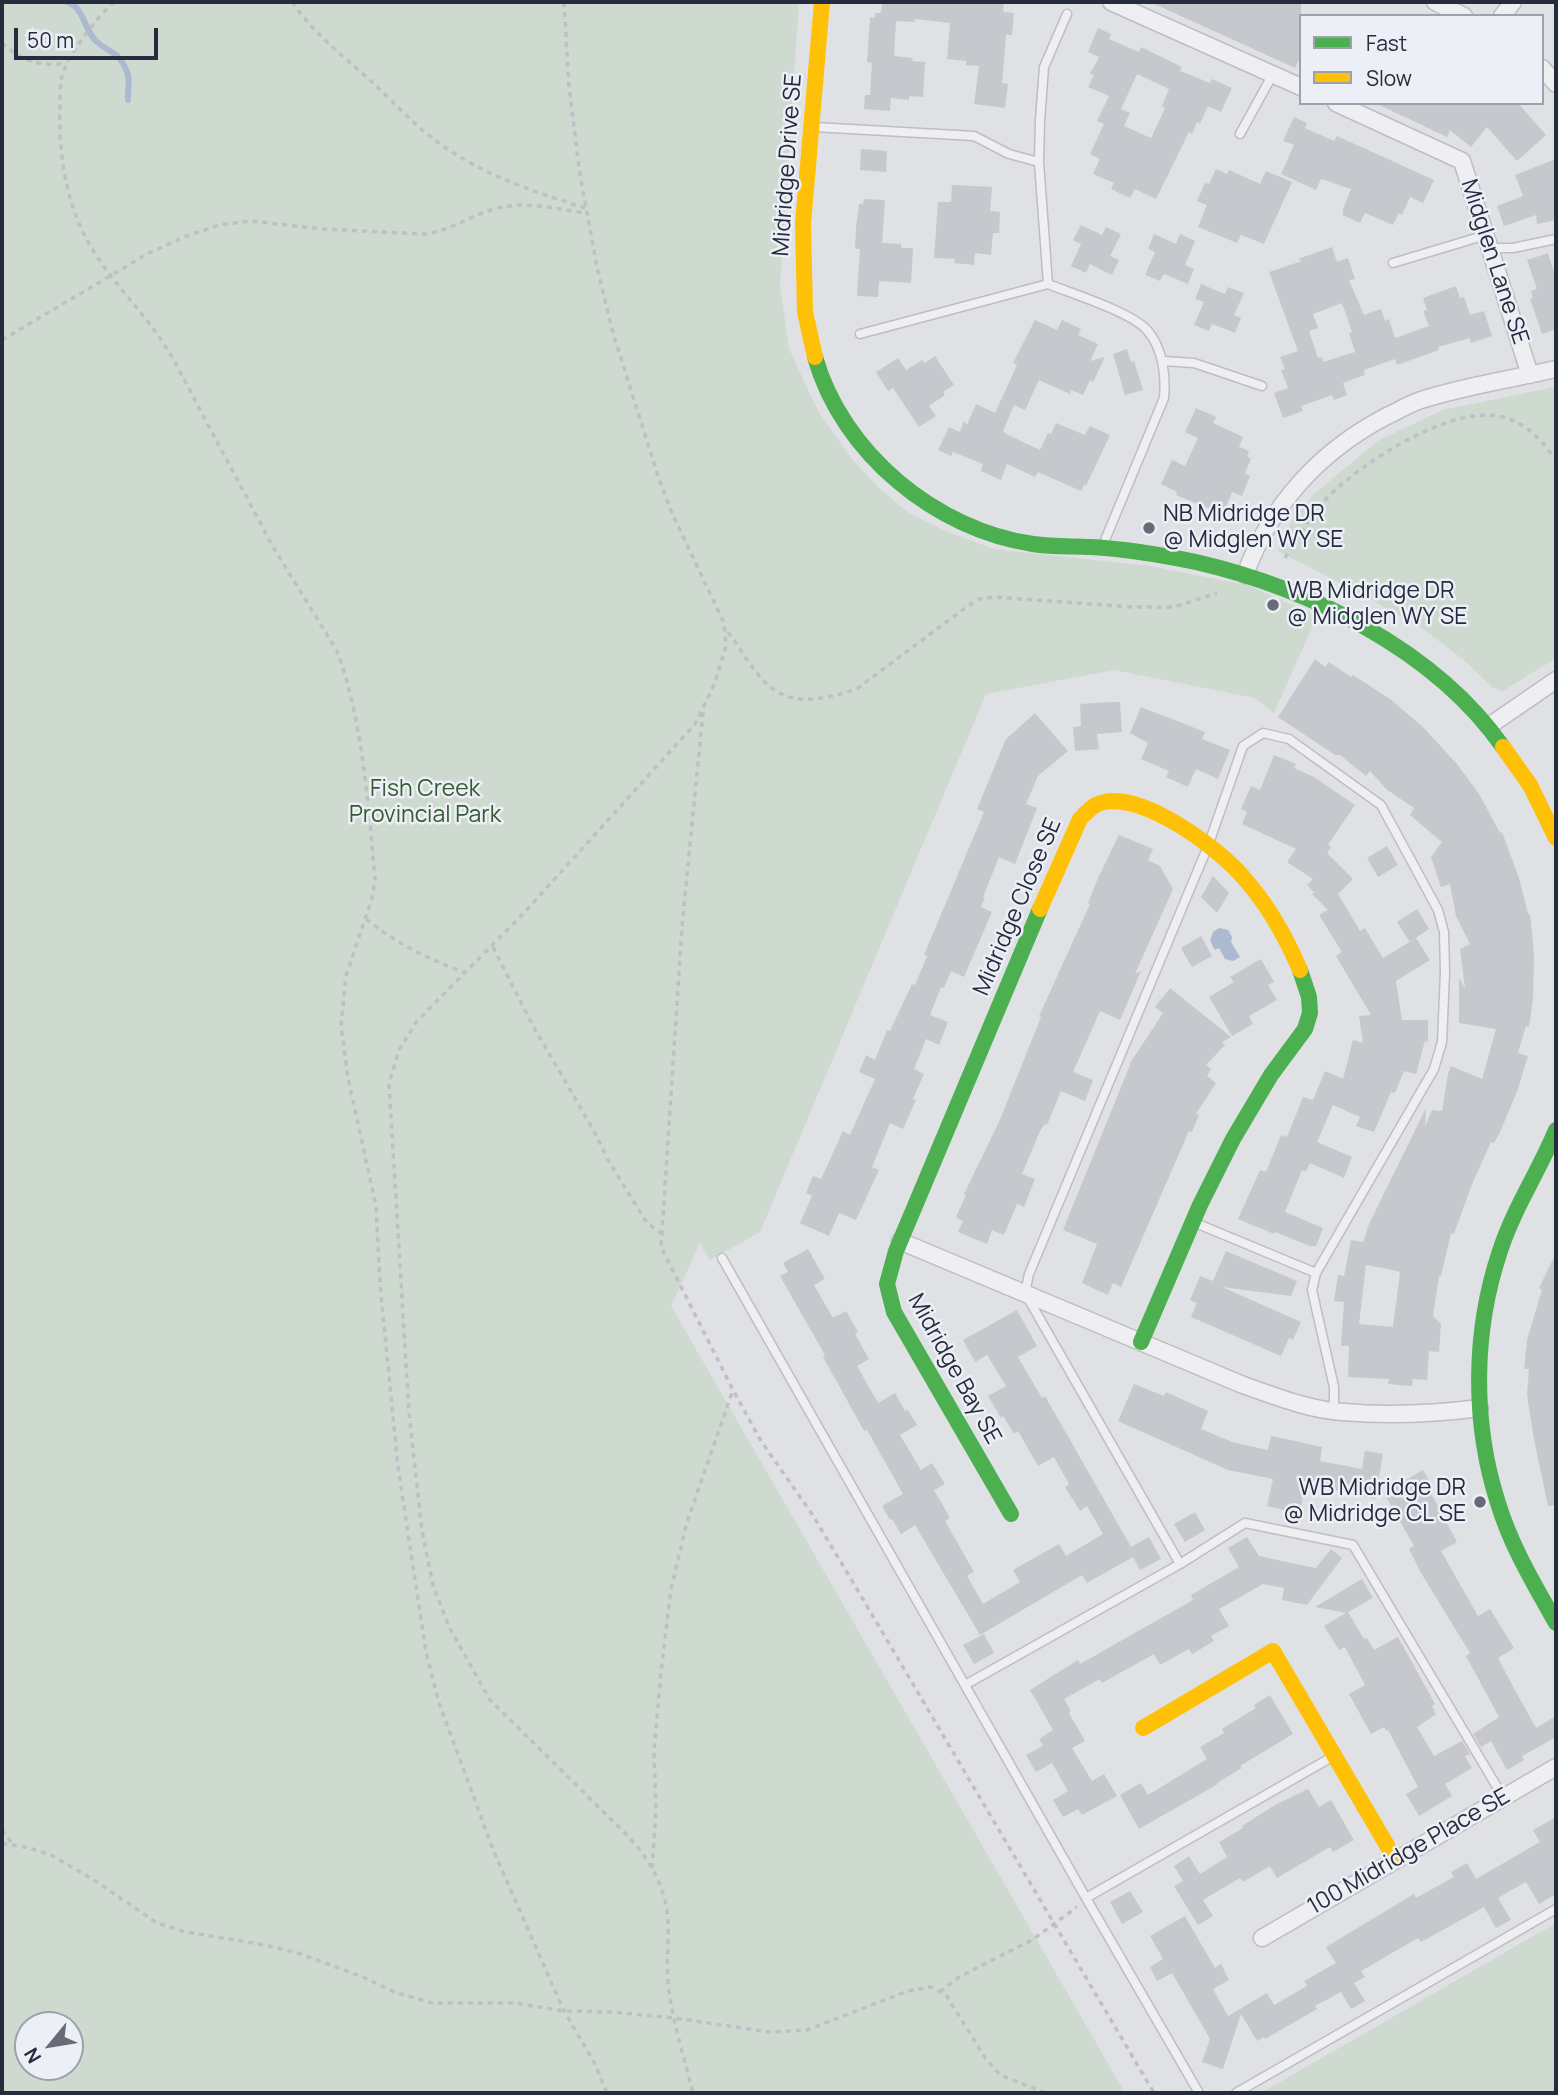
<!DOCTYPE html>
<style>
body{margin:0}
#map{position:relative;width:1558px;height:2095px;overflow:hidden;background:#dfe1e5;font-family:Manrope,sans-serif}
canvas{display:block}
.frame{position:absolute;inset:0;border:4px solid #262c3e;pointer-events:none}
.legend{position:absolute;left:1299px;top:14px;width:245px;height:91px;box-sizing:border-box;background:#eceff5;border:2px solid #9da1ac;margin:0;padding:9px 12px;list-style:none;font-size:21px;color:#262c3e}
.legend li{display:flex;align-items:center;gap:14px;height:35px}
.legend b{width:35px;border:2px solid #9da1ac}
.north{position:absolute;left:14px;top:2011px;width:70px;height:70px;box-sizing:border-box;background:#eceff5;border:2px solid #9da1ac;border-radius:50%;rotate:240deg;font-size:19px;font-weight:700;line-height:28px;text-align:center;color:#262c3e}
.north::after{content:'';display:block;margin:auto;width:24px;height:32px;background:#676b78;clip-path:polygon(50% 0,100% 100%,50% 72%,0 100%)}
.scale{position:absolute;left:14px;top:28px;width:144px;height:32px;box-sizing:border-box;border:4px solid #262c3e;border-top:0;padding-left:9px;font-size:21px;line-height:24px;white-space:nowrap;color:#262c3e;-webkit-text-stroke:5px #eceff5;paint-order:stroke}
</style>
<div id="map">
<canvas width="1558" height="2095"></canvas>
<div class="frame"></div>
<ul class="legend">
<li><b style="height:9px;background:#4caf50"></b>Fast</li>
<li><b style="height:9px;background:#ffc107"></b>Slow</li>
</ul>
<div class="north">N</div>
<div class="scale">50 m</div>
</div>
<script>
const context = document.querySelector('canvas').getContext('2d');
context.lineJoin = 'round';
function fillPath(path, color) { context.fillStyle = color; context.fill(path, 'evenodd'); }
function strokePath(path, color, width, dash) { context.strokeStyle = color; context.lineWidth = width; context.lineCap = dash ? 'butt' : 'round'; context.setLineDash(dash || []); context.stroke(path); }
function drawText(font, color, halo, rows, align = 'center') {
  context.font = font + ' Manrope,sans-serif'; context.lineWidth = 5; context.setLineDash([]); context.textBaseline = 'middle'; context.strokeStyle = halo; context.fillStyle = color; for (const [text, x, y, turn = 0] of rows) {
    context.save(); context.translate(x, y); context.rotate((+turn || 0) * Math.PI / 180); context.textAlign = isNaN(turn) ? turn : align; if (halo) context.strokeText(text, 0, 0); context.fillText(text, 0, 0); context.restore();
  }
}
fillPath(new Path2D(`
 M2 2H799L780 286 789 349 818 411 851 458 879 488 909 513 948 532 994 549 1150 566 1206 577 1247 585 1317 616 1274 713 1255 698 1114 670 986 694 760 1232 710 1260 700 1243 671 1306 1125 2093H2ZM28 2025H70V2067H28Z
 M1555 387 1556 658 1503 691 1493 688 1464 660 1423 629 1365 596 1278 551 1291 522 1314 494 1379 440 1443 410Z
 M1556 1923V2093H1261Z`), '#ced9d0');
fillPath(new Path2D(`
 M1219 928 1228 930 1232 937 1231 942 1240 957 1233 961 1225 959 1219 948 1215 950 1210 941 1213 932Z`), '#acbad1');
strokePath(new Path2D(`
 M67 2C84 7 84 30 96 41 109 54 119 50 127 72 131 81 127 91 128 100`), '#acbad1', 6);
fillPath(new Path2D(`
 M885 2H1004L1003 12 1014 13 1012 35H1006L1002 83 1008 84 1005 108 974 104 979 66 966 65V61L947 59 950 23 915 19V22L896 21 894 56 913 58 912 61 925 62 923 97 909 96V100L891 98 890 111 864 109 865 95H870L872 63 867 62 870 17 875 18V13H881L882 4H885Z
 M1150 2H1301V56L1295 68Z
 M1098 28 1111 34 1109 39 1139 52 1141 47 1182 67 1180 71 1210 83 1212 79 1232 88 1221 112 1208 106 1200 124 1197 122 1192 134 1189 132 1156 199 1135 189 1130 198 1111 189 1114 183 1093 174 1100 159 1090 154 1104 124 1097 121 1109 96 1088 87 1094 75 1090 74 1099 57 1088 52ZM1137 74 1169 89 1162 106 1165 108 1151 138 1124 126 1130 113 1121 109Z
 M1375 103H1518L1546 135 1517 161 1487 127 1471 147 1450 130 1447 137Z
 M1294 117 1307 123 1305 128 1334 141 1337 136 1434 180 1423 203 1410 197 1402 215 1399 213 1393 225 1365 213 1360 223 1343 215V209L1351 189 1321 179 1316 190 1281 174 1294 145 1283 141Z
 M861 149 887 151 886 172 860 170Z
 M1556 159V220L1537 224 1536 215 1504 226 1497 206 1523 196 1515 175Z
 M1216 169 1227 174 1229 170 1260 184 1266 171 1292 182 1264 244 1241 235 1237 243 1198 227 1207 205 1197 201 1205 183 1209 184Z
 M952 185 992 187 990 211 1000 212 999 233H993L991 255 975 253 974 265 954 263 955 259 934 258 938 202H951Z
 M864 199 885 200 882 243 901 244V248H913L911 283 879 281 878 297 857 296 860 249H855L856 227 859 204H863Z
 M1081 225 1102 235 1106 227 1121 234 1110 256 1119 260 1112 275 1090 264 1086 273 1071 266 1081 244 1073 240Z
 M1154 234 1176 244 1180 234 1195 241 1185 265 1194 269 1188 284 1164 274 1160 281 1145 275 1155 252 1148 249Z
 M1332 247 1337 262 1348 258 1355 279 1349 280 1364 315 1381 309 1385 321 1389 319 1395 338 1429 326 1423 311 1427 310 1423 298 1456 286 1460 298 1464 297 1470 315 1484 311 1492 336 1471 343 1470 338 1438 347 1439 350 1397 365 1395 359 1364 370 1365 375 1343 383 1347 395 1334 400 1332 395 1301 406 1303 411 1283 418 1274 393 1288 388 1281 370 1285 369 1280 357 1298 351 1269 272 1302 261 1298 259ZM1342 303 1352 332 1349 333 1355 352 1323 362 1322 357 1318 358 1309 331 1318 328 1313 314Z
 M1548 253 1556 278V329L1542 334 1530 299 1533 298 1531 291 1537 289 1527 260Z
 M1201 284 1225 294 1228 287 1244 293 1234 315 1241 318 1235 333 1212 324 1209 331 1194 325 1204 302 1195 299Z
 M1035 320 1057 330 1062 320 1081 329 1078 335 1098 344 1090 361 1105 357 1093 382 1090 380 1083 395 1071 390 1070 394 1039 380 1025 410 1014 405 1003 431 1006 434 1040 450 1048 433 1051 434 1056 423 1085 435 1090 426 1110 435 1086 486 1084 485 1081 491 1038 472 1035 477 1007 464 1001 480 981 471 983 464 953 452 951 456 938 450 949 427 960 432 964 421 967 425 976 404 995 413 1017 365 1013 363Z
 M1127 349 1131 362 1134 361 1143 390 1125 395 1113 354Z
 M935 356 954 385 943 392 945 395 929 406 936 416 919 427 893 388 888 391 876 372 898 358 906 370 922 360 925 363Z
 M1196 408 1216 417 1213 423 1243 437 1239 447 1249 451 1247 456 1251 459 1245 473 1250 476 1242 496 1232 492 1223 514 1176 495 1177 492 1161 484 1172 460 1185 466 1198 438 1185 432Z
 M1315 659 1325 667 1329 662 1351 677 1353 675 1390 699 1423 727 1457 764 1479 794 1500 833 1502 832 1519 878 1528 914H1530L1534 953 1533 999 1529 1027 1526 1026 1518 1053 1528 1056 1517 1092 1500 1132 1494 1143 1491 1142 1472 1184 1454 1234 1451 1233 1441 1276H1439L1433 1316 1441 1324 1439 1352 1429 1351 1427 1380 1413 1379 1412 1386 1388 1384 1389 1379 1348 1377 1349 1346H1341L1344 1302 1334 1301 1338 1275 1344 1276 1351 1240 1363 1242 1369 1224 1426 1108 1425 1127 1432 1110 1442 1111 1448 1074 1451 1066 1482 1079 1496 1029 1459 1023V978L1465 988 1460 949 1470 944 1456 916 1450 884 1441 887 1431 857 1442 842 1410 815 1414 808 1386 789 1370 771 1366 776 1340 755H1335L1278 717ZM1366 1265 1398 1271 1400 1273 1393 1327 1359 1324Z
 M1110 702H1120L1122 732 1097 734 1099 749 1075 751 1073 727 1081 726 1080 704Z
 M1141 707 1205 732 1202 739 1230 750 1218 779 1196 769 1188 787 1166 777 1169 771 1141 759 1148 743 1130 733Z
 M1035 713 1068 751 1038 776 1026 804 1037 808 1015 864 999 857 983 897H985L981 907 992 912 964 977 951 971 944 988 941 987 930 1015 948 1022 939 1045 926 1039 914 1069 924 1074 913 1099 916 1100 903 1129 890 1123 872 1167 879 1170 856 1220 839 1213 829 1236 800 1223 812 1196 806 1193 813 1176 821 1179 843 1131 850 1135 875 1079 859 1072 866 1055 875 1060 887 1030 890 1031 912 984 915 985 927 956 924 955 984 812 977 809 1006 739Z
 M1274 755 1296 764 1294 768 1314 777 1355 805 1328 845 1331 847 1327 853 1353 879 1338 894 1360 931 1365 928 1383 958 1416 938 1430 960 1396 981 1402 1020H1428V1042L1425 1041 1416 1074 1404 1071 1395 1093 1391 1092 1374 1132 1356 1126 1360 1117 1333 1105 1317 1142 1352 1157 1344 1178 1310 1163 1306 1172 1302 1170 1285 1212 1323 1228 1316 1246H1310L1275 1232 1274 1234 1238 1219 1260 1170 1266 1172 1281 1135 1287 1137 1303 1097 1313 1100 1325 1071 1343 1079 1353 1040 1363 1043 1359 1016 1371 1015 1336 956 1342 952 1319 915 1328 910 1312 894 1314 892 1307 885 1313 879 1287 862 1296 849 1242 824 1247 812 1241 809 1251 786 1260 790Z
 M1119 835 1153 849 1148 860 1160 866 1173 889 1135 974 1141 971 1120 1020 1100 1011 1073 1072 1093 1080 1085 1101 1061 1091 1047 1125 1045 1124 1040 1131 1022 1174 1035 1179 1024 1207 1017 1204 1004 1235 992 1230 987 1244 958 1232 963 1221 956 1217 966 1195 964 1194 999 1122 1041 1017 1039 1016 1090 904 1088 903 1098 878Z
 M1387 846 1398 865 1378 877 1367 858Z
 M1213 876 1229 893 1217 913 1201 897Z
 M1417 909 1429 929 1410 942 1397 922Z
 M1201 936 1212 956 1192 967 1181 948Z
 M1261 959 1274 982 1268 985 1277 1000 1249 1016 1253 1024 1232 1036 1209 997 1234 982 1230 977Z
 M1170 988 1231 1037 1222 1042 1225 1045 1206 1065 1211 1069 1207 1076 1216 1083 1196 1114 1199 1115 1192 1132 1189 1131 1121 1287 1113 1283 1108 1295 1082 1283 1097 1244 1063 1230 1132 1060 1163 1013 1155 1007Z
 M808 1249 825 1279 814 1285 833 1318 846 1311 858 1332 855 1334 869 1359 857 1366 878 1403 895 1393 905 1411 908 1410 917 1425 900 1435 921 1470 932 1463 945 1484 934 1490 950 1518 945 1521 974 1572 967 1576 983 1604 1020 1582 1013 1570 1059 1544 1066 1556 1103 1534 1087 1506 1080 1511 1065 1487 1069 1484 1054 1457 1038 1466 1018 1431 1014 1434 1003 1416 1001 1418 988 1396 1006 1386 987 1355 975 1362 963 1340 1017 1310 1037 1346 1018 1357 1042 1398 1045 1396 1131 1547 1149 1537 1161 1559 1140 1570 1133 1557 1087 1583 1082 1575 980 1635 915 1525 901 1534 892 1519 890 1520 882 1506 903 1494 867 1430 864 1431 853 1411 823 1357 825 1355 780 1276 788 1272 783 1263Z
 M1226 1251 1297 1281 1291 1296 1222 1287 1301 1322 1293 1340 1289 1338 1281 1356 1191 1317 1197 1303 1190 1300 1200 1276 1213 1281Z
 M1556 1253V1505L1548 1506 1534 1439 1527 1395 1529 1369H1524L1527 1340 1542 1290 1539 1288Z
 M1134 1384 1164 1396 1166 1392 1208 1411 1201 1429 1232 1442 1268 1450 1271 1436 1295 1441 1322 1447 1320 1461 1362 1469 1365 1451 1383 1454 1375 1499 1305 1483 1300 1514 1267 1506 1273 1479 1228 1470 1118 1421Z
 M1423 1470 1432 1486 1428 1488 1457 1542 1441 1551 1478 1616 1490 1609 1514 1648 1498 1658 1515 1690 1536 1728 1556 1716V1737L1522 1756 1524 1760 1507 1770 1491 1741 1481 1747 1473 1734 1499 1717 1466 1656 1470 1653 1421 1573 1409 1549 1414 1546 1384 1493Z
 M1195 1512 1205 1530 1185 1542 1174 1524Z
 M1247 1537 1259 1556 1286 1562 1316 1568 1331 1549 1342 1558 1307 1605 1282 1600 1284 1588 1263 1584 1219 1609 1229 1626 1211 1636 1214 1641 1192 1654 1189 1649 1160 1665 1154 1654 1102 1683 1100 1679 1064 1699 1071 1711 1069 1713 1085 1741 1072 1748 1092 1781 1104 1774 1117 1796 1082 1815 1078 1809 1063 1817 1053 1800 1068 1791 1052 1763 1036 1772 1026 1755 1043 1746 1039 1739 1053 1730 1030 1690 1078 1660 1080 1664 1193 1600 1191 1595 1239 1567 1228 1548Z
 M1362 1579 1373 1598 1348 1612 1364 1639 1367 1638 1374 1650 1398 1637 1435 1704 1432 1706 1436 1714 1417 1727 1434 1756 1462 1741 1470 1754 1465 1756 1472 1768 1445 1784 1452 1796 1419 1816 1406 1794 1418 1787 1388 1730 1386 1731 1384 1727 1371 1734 1349 1694 1365 1685 1345 1647 1339 1650 1324 1626 1346 1613 1315 1607Z
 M984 1634 994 1653 974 1664 963 1645Z
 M1270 1695 1293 1734 1240 1766 1242 1768 1217 1783 1218 1784 1139 1829 1120 1795 1141 1783 1148 1795 1207 1759 1200 1747 1224 1733 1222 1729 1256 1708 1254 1705Z
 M1308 1789 1319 1807 1331 1800 1354 1840 1333 1852 1330 1847 1277 1878 1270 1866 1243 1882 1240 1878 1203 1900 1213 1916 1198 1925 1174 1886 1183 1881 1174 1866 1189 1856 1200 1874 1227 1857 1219 1842 1243 1828 1242 1826 1275 1805Z
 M1556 1817V1894L1539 1904 1526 1882 1498 1898 1511 1920 1496 1928 1484 1907 1421 1942 1418 1938 1361 1971 1365 1977 1354 1983 1365 2001 1351 2009 1341 1992 1315 2006 1317 2009 1265 2039 1264 2037 1257 2041 1241 2014 1223 2069 1202 2062 1210 2039 1172 1973 1157 1981 1150 1967 1163 1959 1150 1936 1185 1916 1215 1968 1221 1964 1229 1980 1213 1989 1228 2016 1267 1993 1274 2005 1307 1986 1304 1981 1336 1963 1326 1947 1414 1894 1416 1898 1454 1877 1451 1872 1467 1863 1476 1879 1540 1842 1533 1830Z
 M1130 1891 1143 1912 1122 1924 1110 1902Z`), '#c6c8cd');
const lane = new Path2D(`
 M814 127 974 136 1009 154 1039 162 1048 284C1073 294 1131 312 1147 330 1163 348 1166 376 1164 398L1103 545
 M1240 134 1273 74
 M1039 162 1040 121 1044 67 1067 14
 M1491 248H1513L1556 239
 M1393 263 1486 235
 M860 334 1048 284
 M1163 361 1194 363 1262 386
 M1193 1222 1316 1273
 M722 1258 1086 1898 1199 2093
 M1180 1564 1025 1293 1029 1274 1208 846 1243 746 1263 733 1289 739 1381 805 1438 910 1444 932 1445 972 1442 1042 1434 1069 1316 1273 1312 1290 1334 1387V1410
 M965 1685 1180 1564 1245 1523 1353 1545 1503 1797
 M1086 1898 1332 1757
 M1236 2093 1556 1909`);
const street = new Path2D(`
 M1111 2 1301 87
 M1435 2 1464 16
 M1502 16 1513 2
 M1542 68 1556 84
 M1336 103 1462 161 1530 375
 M1245 575C1270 505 1321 450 1387 416 1398 411 1409 404 1421 400 1464 386 1512 379 1556 369
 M1489 726 1556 680
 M900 1241 1243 1385C1275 1396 1309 1410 1343 1412 1390 1416 1433 1414 1480 1408
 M1262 1938 1556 1767`);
strokePath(lane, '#bcbec2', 11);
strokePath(street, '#bcbec2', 19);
strokePath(new Path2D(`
 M114 2C99 15 66 57 62 76 60 84 60 94 60 103 58 154 66 208 94 252 117 288 149 318 171 355L273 547 337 651C362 717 369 809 375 880L372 898 346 976 341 1025 348 1078 376 1206 380 1284 398 1467 426 1652 439 1703 494 1852 564 2011 594 2062 607 2093
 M292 2C312 31 337 51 363 74 385 93 404 115 426 133 473 172 529 190 585 208
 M564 2 569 87 580 175 597 267 613 333 659 479 671 511 724 623 726 646 714 685 695 724 522 915 417 1021 399 1050 389 1084 409 1413 422 1531 433 1585 449 1627 490 1700 625 1833C649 1858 667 1888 668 1923 669 1943 666 1963 668 1983 672 2020 684 2057 693 2093
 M2 43C22 61 40 67 67 63
 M2 340 149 253 184 237 219 225 251 221 322 229 423 234C449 232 469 216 494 209 526 200 555 209 586 213
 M1285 558C1297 540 1309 517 1324 501 1359 464 1450 404 1503 417 1527 423 1542 441 1556 460
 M728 632C757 672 770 709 827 697 838 695 848 692 858 688L965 608 979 599 994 597 1132 607H1174L1217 593
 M703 712 682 927 661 1247 733 1390 761 1441 812 1514 851 1579 1154 2093
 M366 919C397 944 429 959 465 973
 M493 947 532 1024 594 1131 608 1160 647 1223 661 1233
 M2 1830 11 1842
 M2 1843 29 1848 51 1855 91 1878 157 1923 186 1932 265 1945 298 1953 365 1978 394 1992 432 2003H514L564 2011 613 2012 674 2018 770 2032 807 2030 908 1991 931 1987 946 1995 986 2059 1000 2075 1046 2093
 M652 1868 656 1811 654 1752 661 1672 671 1589 687 1522 733 1390
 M940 1992 959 1977 1032 1940 1077 1907`), '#bfbfc5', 3.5, [5, 5]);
strokePath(lane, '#efeff2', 8);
strokePath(street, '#efeff2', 16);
strokePath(new Path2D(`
 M815 357C842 453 936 530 1033 544 1052 547 1072 546 1091 547 1126 549 1162 555 1196 562 1309 588 1435 650 1503 747
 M1556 1130C1539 1171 1514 1208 1500 1251 1473 1331 1472 1422 1498 1503 1511 1546 1534 1584 1556 1623
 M1141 1342 1200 1205 1233 1139 1271 1075 1305 1029 1310 1013 1309 997 1300 970
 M1011 1514 894 1312 887 1284 896 1251 1040 909`), '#4caf50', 16);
strokePath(new Path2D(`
 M815 357 805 312 803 224 822 2
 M1503 747 1530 785 1556 838
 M1040 909 1080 819C1086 813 1092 805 1101 803 1141 790 1220 849 1244 878 1268 905 1286 937 1300 970
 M1143 1728 1273 1651 1395 1859`), '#ffc107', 16);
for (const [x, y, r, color] of [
 [1149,528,7,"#676b78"],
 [1273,605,7,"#676b78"],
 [1480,1502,7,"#676b78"]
]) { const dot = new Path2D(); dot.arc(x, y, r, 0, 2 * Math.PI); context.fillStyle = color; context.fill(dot); strokePath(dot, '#eceff5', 2.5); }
drawText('23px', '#262c3e', '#eceff5', [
 ["Midridge Drive SE",788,165,-86],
 ["Midglen Lane SE",1494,262,72],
 ["Midridge Close SE",1018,907,-67],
 ["Midridge Bay SE",954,1369,61],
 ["100 Midridge Place SE",1409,1852,-30]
]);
drawText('23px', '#262c3e', '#eceff5', [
 ["NB Midridge DR",1163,515],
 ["@ Midglen WY SE",1163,541],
 ["WB Midridge DR",1287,592],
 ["@ Midglen WY SE",1287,618],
 ["WB Midridge DR",1466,1489,"right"],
 ["@ Midridge CL SE",1466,1515,"right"]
], 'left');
drawText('23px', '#355b33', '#eceff5', [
 ["Fish Creek",425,790],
 ["Provincial Park",425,816]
]);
</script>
